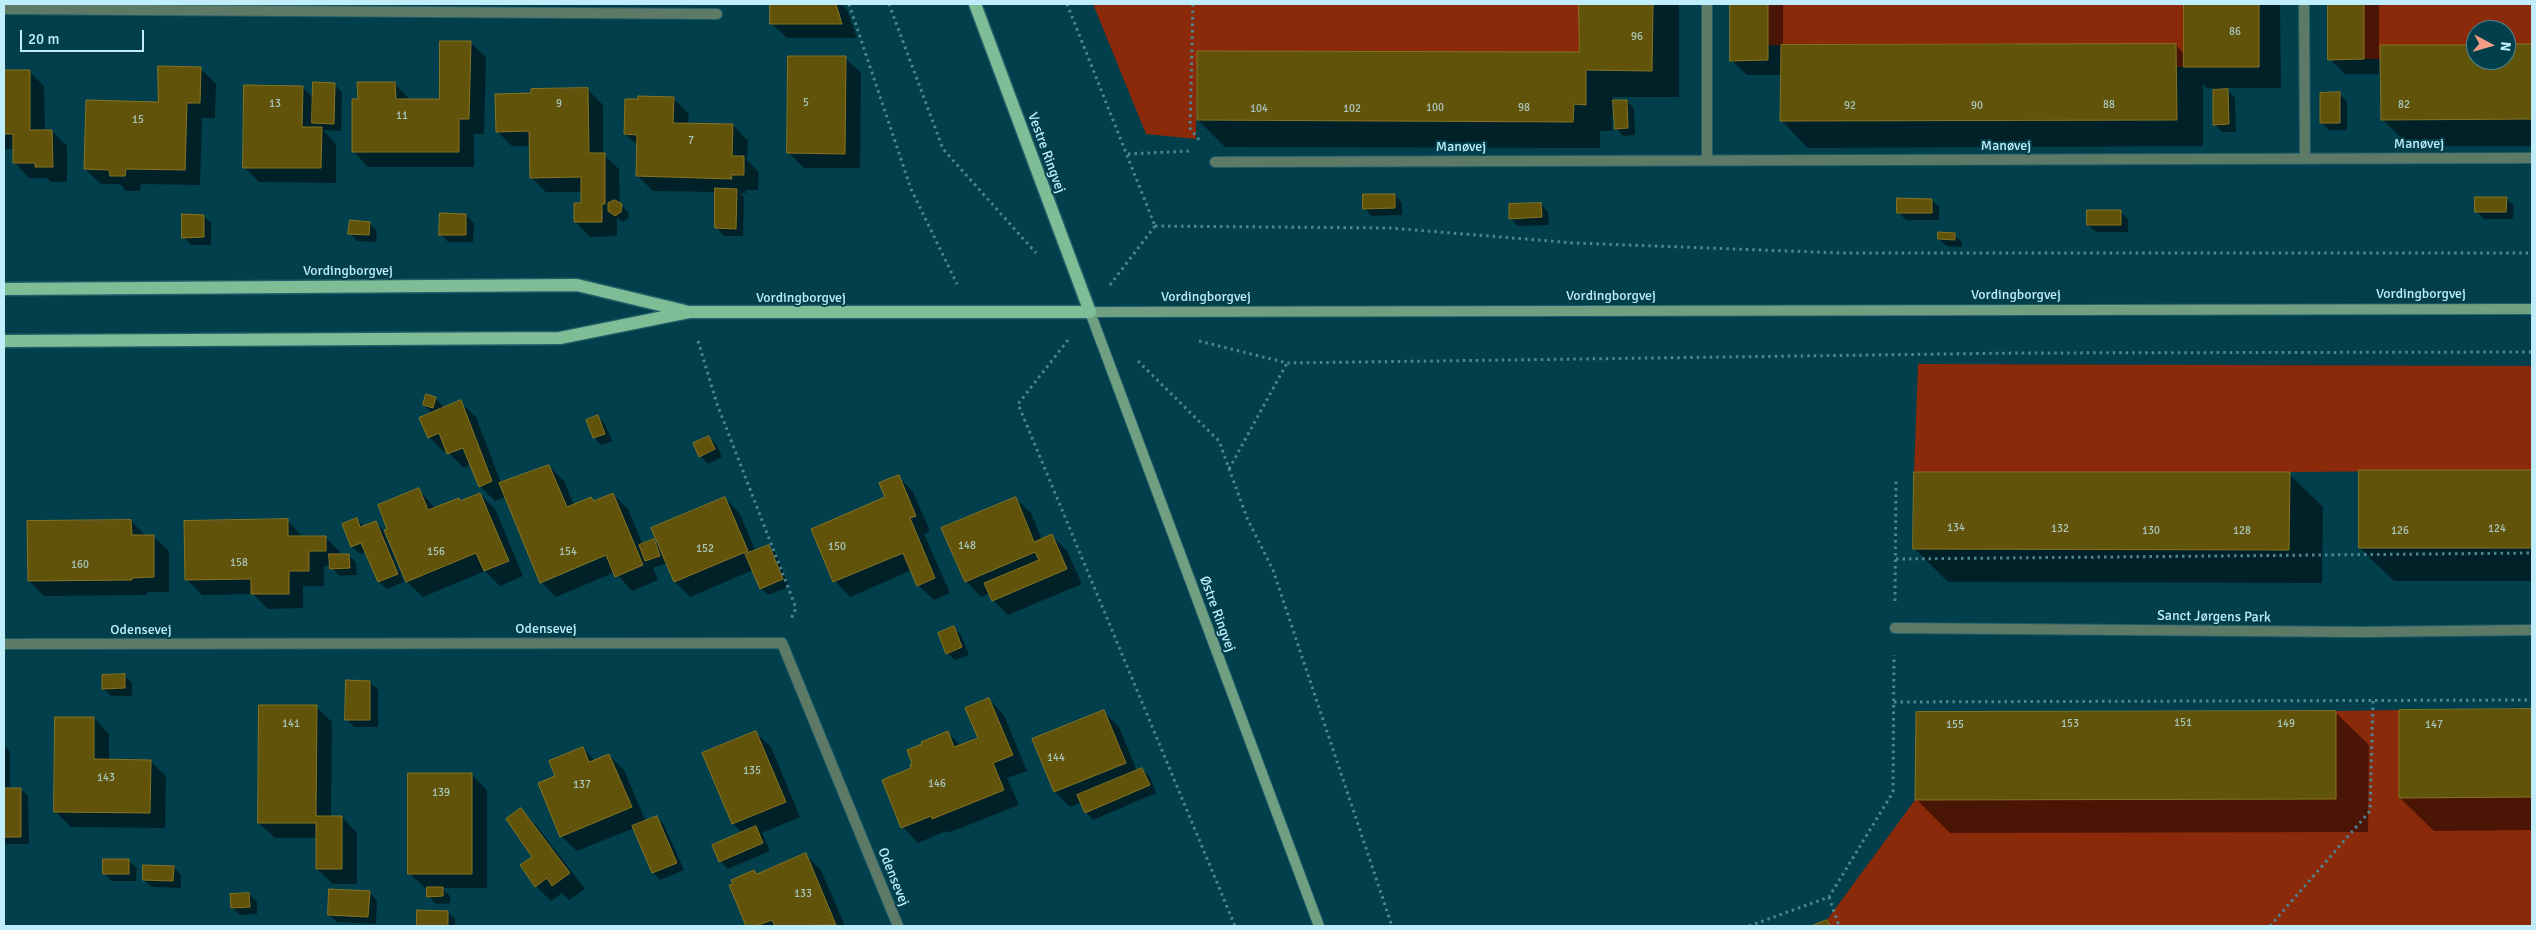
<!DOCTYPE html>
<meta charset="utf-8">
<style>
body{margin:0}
#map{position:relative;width:2536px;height:930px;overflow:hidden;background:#003f4b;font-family:Signika,sans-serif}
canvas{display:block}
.frame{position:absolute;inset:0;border:5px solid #bfeefa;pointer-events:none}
.north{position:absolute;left:2466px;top:20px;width:50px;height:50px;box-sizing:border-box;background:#003f4b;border:1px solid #4c8591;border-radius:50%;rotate:96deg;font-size:14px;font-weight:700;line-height:20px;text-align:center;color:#bfeefa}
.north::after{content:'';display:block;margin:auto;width:18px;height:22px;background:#f49e87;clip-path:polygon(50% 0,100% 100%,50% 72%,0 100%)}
.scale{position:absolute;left:20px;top:30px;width:124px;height:22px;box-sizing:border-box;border:2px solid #bfeefa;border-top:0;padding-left:6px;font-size:15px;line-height:18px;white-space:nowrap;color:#bfeefa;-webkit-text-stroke:4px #003f4b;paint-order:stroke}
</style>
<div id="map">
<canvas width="2536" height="930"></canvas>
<div class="frame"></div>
<div class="north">N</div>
<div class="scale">20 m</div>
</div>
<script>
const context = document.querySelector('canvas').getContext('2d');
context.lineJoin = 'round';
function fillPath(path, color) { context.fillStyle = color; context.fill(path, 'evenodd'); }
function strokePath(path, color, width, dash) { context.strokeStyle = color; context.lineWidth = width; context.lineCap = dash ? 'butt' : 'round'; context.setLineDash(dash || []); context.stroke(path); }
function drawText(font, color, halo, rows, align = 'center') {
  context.font = font + ' Signika,sans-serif'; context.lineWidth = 4; context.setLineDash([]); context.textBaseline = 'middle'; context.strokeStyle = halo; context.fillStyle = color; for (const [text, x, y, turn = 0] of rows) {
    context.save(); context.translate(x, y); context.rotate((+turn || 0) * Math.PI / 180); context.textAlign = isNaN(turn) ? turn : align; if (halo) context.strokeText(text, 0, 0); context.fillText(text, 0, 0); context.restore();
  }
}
fillPath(new Path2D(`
 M1093 4H1579V52L1197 51 1196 139 1146 134Z
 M1768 4H2184V67H2177L2176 44 1768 45Z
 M2364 4H2532V44H2506V30H2476V45H2381V59H2364Z
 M1918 364 2532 366V470L2290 472H1914Z
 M2399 710V798L2532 797V926H1830L1827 920 1915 800 2335 799 2336 711Z`), '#8b290b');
fillPath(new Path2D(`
 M771 4H841L847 10 857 38H787L771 23Z
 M1580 4H1679V97H1613L1612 131H1600V148L1225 147 1198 120 1580 53Z
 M1731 4H1783V47L2176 45 2185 55V4H2280L2281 88H2225L2235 98 2236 132H2222L2215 124 2214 88H2207L2203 84V146L1808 148 1782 121V75H1747L1731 60Z
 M2329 4H2379V74H2345L2330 59Z
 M470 42 486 57 484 134H474V167H368L353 151 359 100 395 84 410 100H440Z
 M2476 46V60H2506V46H2532V146H2409L2382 119Z
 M845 58 861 73 860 168H804L789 153Z
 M200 68 216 84 215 118H202L200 185 141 184 140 191H126L120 184H101L85 169Z
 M4 71H29L44 86 45 131H52L67 146V182H51L47 178H29L14 162V149H4Z
 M334 84 342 92 341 131 323 130 336 144V183L259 182 244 167 302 87 314 98Z
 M587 89 603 105V154L619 169 620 204 629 213 628 219 623 222 617 218V236L590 237 575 221 582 204V192H546L531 177 530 146H512L497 131 532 94Z
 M2339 94 2347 101V130H2329L2321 122Z
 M673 98 689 114 688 124 733 125 748 141 747 160 759 172 758 190H746V193H740L744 197 743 236H724L717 228V192L653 191 637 175 638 146 625 134Z
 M1627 101 1634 109 1635 135 1623 136 1616 128Z
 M1395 195 1402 203V215L1372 216 1364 208Z
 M2506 198 2514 206 2513 219H2484L2477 212Z
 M1932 200 1939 207V220H1906L1898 212Z
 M1541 204 1548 212 1549 225 1518 226 1510 218Z
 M2120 212 2128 219V232H2096L2088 225Z
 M466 215 474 223 473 242H448L441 234Z
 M204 216 211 223V245H191L184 237Z
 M369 223 377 231 376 242 357 241 350 233Z
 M1954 235 1962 242V247L1947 246 1939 239Z
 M435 398 443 406 442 410 460 402 476 417 501 483 549 466 564 481 574 505 595 502 613 494 628 509 643 545 654 541 660 547 725 498 740 514 756 552 769 546 776 554 789 587 768 595 761 588 753 570 690 597 675 582 667 563 653 568 658 580 632 591 615 572 556 597 541 582 506 497 495 501 480 486 471 465 464 468 447 451 444 452 429 437 433 414 424 405ZM611 551 612 553 547 581V578Z
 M597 416 605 424 612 441 601 445 594 437Z
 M709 437 717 445 722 457 708 464 700 456Z
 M2532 471V581H2394L2360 548V472Z
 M2289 474 2323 507 2322 583 1948 582 1915 549Z
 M898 476 913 492 930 531 924 534 950 593 934 600 918 585 912 570 850 597 835 581 812 529 887 498Z
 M419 490 436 509 480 494 495 509 523 576 500 586 485 571 423 597 407 582 386 530Z
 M1015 498 1031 513 1042 540 1052 536 1067 551 1082 584 1008 615 993 600 990 593 981 597 966 581Z
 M357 519 364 527 375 522 383 530 404 582 387 589 379 582 366 552 360 554 352 547 344 525Z
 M131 521 146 536H153L169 551V592H147V595L44 596 29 581Z
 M288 521 303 537H325L340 552V555H349L356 563 357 575 339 576 331 566H324V586H303V608L268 609 253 594 202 595 186 579Z
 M953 627 961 635 969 655 955 660 947 653Z
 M124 675 132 683V696H111L103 688Z
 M370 682 378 690V727H354L346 719Z
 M989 699 1004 715 1027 771 1007 778 1019 805 948 833 946 831 918 843 903 827 913 769 947 732 961 746 980 739Z
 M316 707 332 722 331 817H342L357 833V884H333L317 869V838H275L259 823Z
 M2400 711H2532V830L2434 831 2400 798Z
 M1104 712 1119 727 1137 771 1142 769 1150 777 1156 793 1093 820 1086 812 1082 802 1070 807 1055 792Z
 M2335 712 2369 745 2368 832 1950 833 1917 800Z
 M94 718 109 734V761H150L166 776 165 828 71 827 56 812Z
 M755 732 771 747 800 817 762 833 770 851 728 869 720 861 743 833 733 824 704 754Z
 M4 745 10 752V789H21L28 796 29 844H7L4 841Z
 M583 748 595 761 609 755 624 770 646 822 657 817 664 825 684 870 660 880 653 872 634 828 577 851 561 836 557 777Z
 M472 775 487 790V888H442L450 896V903L436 904 428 896V888H425L409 873Z
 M521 810 536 825 585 889 569 900 562 893 551 901 536 886 534 857Z
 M806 855 821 870 845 926H748L731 886 754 872 757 875Z
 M129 861 137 868 136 881H112L104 873Z
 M174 867 181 875V888L152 887 144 880Z
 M369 892 377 900 376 924 337 922 329 915Z
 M249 894 257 902V914L240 915 232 908Z
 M418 912H447L455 919V926H418Z`), '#0007');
const building = new Path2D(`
 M770 4H836L842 24H770Z
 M1579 4H1653L1652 71 1586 70V105L1574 104 1573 122 1197 120V51L1579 52Z
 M1730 4H1768V60L1730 61Z
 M2184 4H2259V67H2184Z
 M2328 4H2364V59L2328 60Z
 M440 41H471L469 119H459V152H352V99H358L357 82H395L396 99H439Z
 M2176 44 2177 120 1780 121 1781 45Z
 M2506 44H2532V119L2381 120 2380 45H2476V60H2506Z
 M788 56H846L845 154 787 153Z
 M158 66 201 67 200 103H187L185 170 126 169 125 176H110L109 170 84 169 86 100 158 102Z
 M4 70H30V130H52L53 167H35V163H13V134H4Z
 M313 82 335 83 334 124 312 123Z
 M244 85 303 86 302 127H322L321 168H243Z
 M588 88 589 153H605V204H602V222H574V203H581V177L530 178 529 131 496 132 495 94 531 93V89Z
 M2228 89 2229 124 2213 125V90Z
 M2340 92V123H2320V93Z
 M638 96 674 97 673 123 733 124 732 156H744V175H731L732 179 636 176 637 135 624 134 625 99H638Z
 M1613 100H1627L1628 128 1615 129Z
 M715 188 737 189 736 229 715 228Z
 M1363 194H1395V208L1363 209Z
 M2475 197H2507L2506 212H2475Z
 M1897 198 1932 199V213H1897Z
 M615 200 622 204 621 212 615 216 608 211V203Z
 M1541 203 1542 217 1509 219V204Z
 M2087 210H2121V225H2087Z
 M440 213 466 214V235H439Z
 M182 214 204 215V237L182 238Z
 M350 220 370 222 369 235 348 234Z
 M1938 232 1955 233V240L1938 239Z
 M426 394 436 397 433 408 423 405Z
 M461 400 492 481 479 487 463 448 447 454 439 433 428 438 419 418Z
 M598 415 605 434 593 438 586 420Z
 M709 436 715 449 699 457 693 443Z
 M549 465 567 507 591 497 594 501 613 493 643 565 615 577 606 555 540 583 499 483Z
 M2359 470H2532V548H2359Z
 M1914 472H2290L2289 550 1913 549Z
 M899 475 916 516 910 518 935 578 917 586 903 553 833 582 811 529 885 497 879 483Z
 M419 488 428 510 459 498 460 501 480 493 509 561 484 571 476 553 406 582 384 530 387 529 378 505Z
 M725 497 748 551 674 582 651 528Z
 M1016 497 1034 542 1052 534 1067 569 992 601 984 583 1039 560 1035 552 965 582 941 528Z
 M357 518 360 527 376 521 398 574 378 582 361 543 351 547 342 524Z
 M288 519V536H326V551H309V571H289V594H251V579L185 580 184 521Z
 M131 520 132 535H154V577L132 578V580L28 581 27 521Z
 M654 539 660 556 645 561 639 545Z
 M769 545 783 579 760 589 745 554Z
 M329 554H349L350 568 330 569Z
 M954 626 962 647 946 654 938 633Z
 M125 674V688L102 689V675Z
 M346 680 370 681V720H345Z
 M989 698 1013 755 993 763 1004 790 932 819 931 816 901 828 882 780 911 768 910 765 912 764 907 750 922 744 921 742 948 731 954 747 978 738 965 708Z
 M259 705H317L316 816H342V869H316V823H258Z
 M2532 709V797L2399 798V710Z
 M1104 710 1126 763 1054 792 1032 739Z
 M2336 711V799L1915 800 1916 712Z
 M55 717H94V759L151 760 150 813 54 812Z
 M756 731 786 802 732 824 702 753Z
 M583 747 589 762 609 754 632 807 560 837 538 783 555 776 549 761Z
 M1142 768 1150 785 1085 813 1077 795Z
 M408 773H472V874H408Z
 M4 788H21V837H4Z
 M521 808 570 873 552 886 547 878 535 887 520 865 532 857 506 819Z
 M657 816 677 863 652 873 632 826Z
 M756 826 763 843 719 862 712 845Z
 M806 853 836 925 775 926 772 920 756 926H746L729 885 733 884 731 880 754 870 756 874Z
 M103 859H129V874H103Z
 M143 865 174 866 173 881 143 880Z
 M427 887H443V896L427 897Z
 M329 889 370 891 368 917 328 915Z
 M249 893 250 907 231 908 230 894Z
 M417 910 448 911V926H417Z
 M1827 920 1830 926H1811Z`);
fillPath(building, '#62530b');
strokePath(building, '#867422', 1);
const street = new Path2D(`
 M1707 4V160
 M2304 4 2305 158
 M4 9 717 14
 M1215 162 2532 158
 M1895 628 2362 632 2532 630
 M4 644 782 643 898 926`);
const secondary = new Path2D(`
 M1319 926 1090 312 2532 309`);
const primary = new Path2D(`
 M4 289 577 285 685 311
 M4 341 560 338 689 312H1090L975 4`);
strokePath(street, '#225e6a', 12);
strokePath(secondary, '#225e6a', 12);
strokePath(primary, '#225e6a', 15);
strokePath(new Path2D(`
 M849 4 911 189 957 284
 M889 4 943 149 1036 253
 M1067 4 1155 226
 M1193 4 1190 128 1199 140
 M1128 154 1190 151
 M1155 226 1390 228 1574 243 1842 253H2532
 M1110 285 1155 226
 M1068 340 1018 404 1235 926
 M698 341 717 404 796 608 791 619
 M1199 341 1287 363 2018 353 2532 352
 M1138 361 1219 441 1247 518 1273 570 1392 926
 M1229 469 1287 363
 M1896 559 2532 553
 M1895 601 1896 481
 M1894 702 2532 700
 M1829 897 1839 926
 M1749 926 1829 897 1893 792 1894 655
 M2270 926 2370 811 2373 701`), '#4d8692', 3, [2.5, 4]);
strokePath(street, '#5d7a67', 10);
strokePath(secondary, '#70a081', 10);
strokePath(primary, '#7ebd95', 12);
drawText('11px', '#a8c7be', null, [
 ["86",2235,32],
 ["96",1637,37],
 ["5",806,103],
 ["13",275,104],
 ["9",559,104],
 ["88",2109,105],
 ["82",2404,105],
 ["92",1850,106],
 ["90",1977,106],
 ["100",1435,108],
 ["98",1524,108],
 ["104",1259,109],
 ["102",1352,109],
 ["11",402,116],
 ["15",138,120],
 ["7",691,141],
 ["134",1956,528],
 ["132",2060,529],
 ["124",2497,529],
 ["130",2151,531],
 ["128",2242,531],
 ["126",2400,531],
 ["148",967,546],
 ["150",837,547],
 ["152",705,549],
 ["156",436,552],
 ["154",568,552],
 ["158",239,563],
 ["160",80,565],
 ["151",2183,723],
 ["141",291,724],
 ["153",2070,724],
 ["149",2286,724],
 ["155",1955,725],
 ["147",2434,725],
 ["144",1056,758],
 ["135",752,771],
 ["143",106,778],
 ["146",937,784],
 ["137",582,785],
 ["139",441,793],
 ["133",803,894]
]);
drawText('14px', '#bfeefa', '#003f4b', [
 ["Manøvej",2419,144],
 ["Manøvej",2006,146],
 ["Manøvej",1461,147],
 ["Vestre Ringvej",1046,153,70],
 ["Vordingborgvej",348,271],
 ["Vordingborgvej",2421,294],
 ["Vordingborgvej",2016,295],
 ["Vordingborgvej",1611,296],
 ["Vordingborgvej",1206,297],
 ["Vordingborgvej",801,298],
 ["Østre Ringvej",1217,614,70],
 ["Sanct Jørgens Park",2214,617,1],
 ["Odensevej",546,629],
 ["Odensevej",141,630],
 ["Odensevej",893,877,68]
]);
</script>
